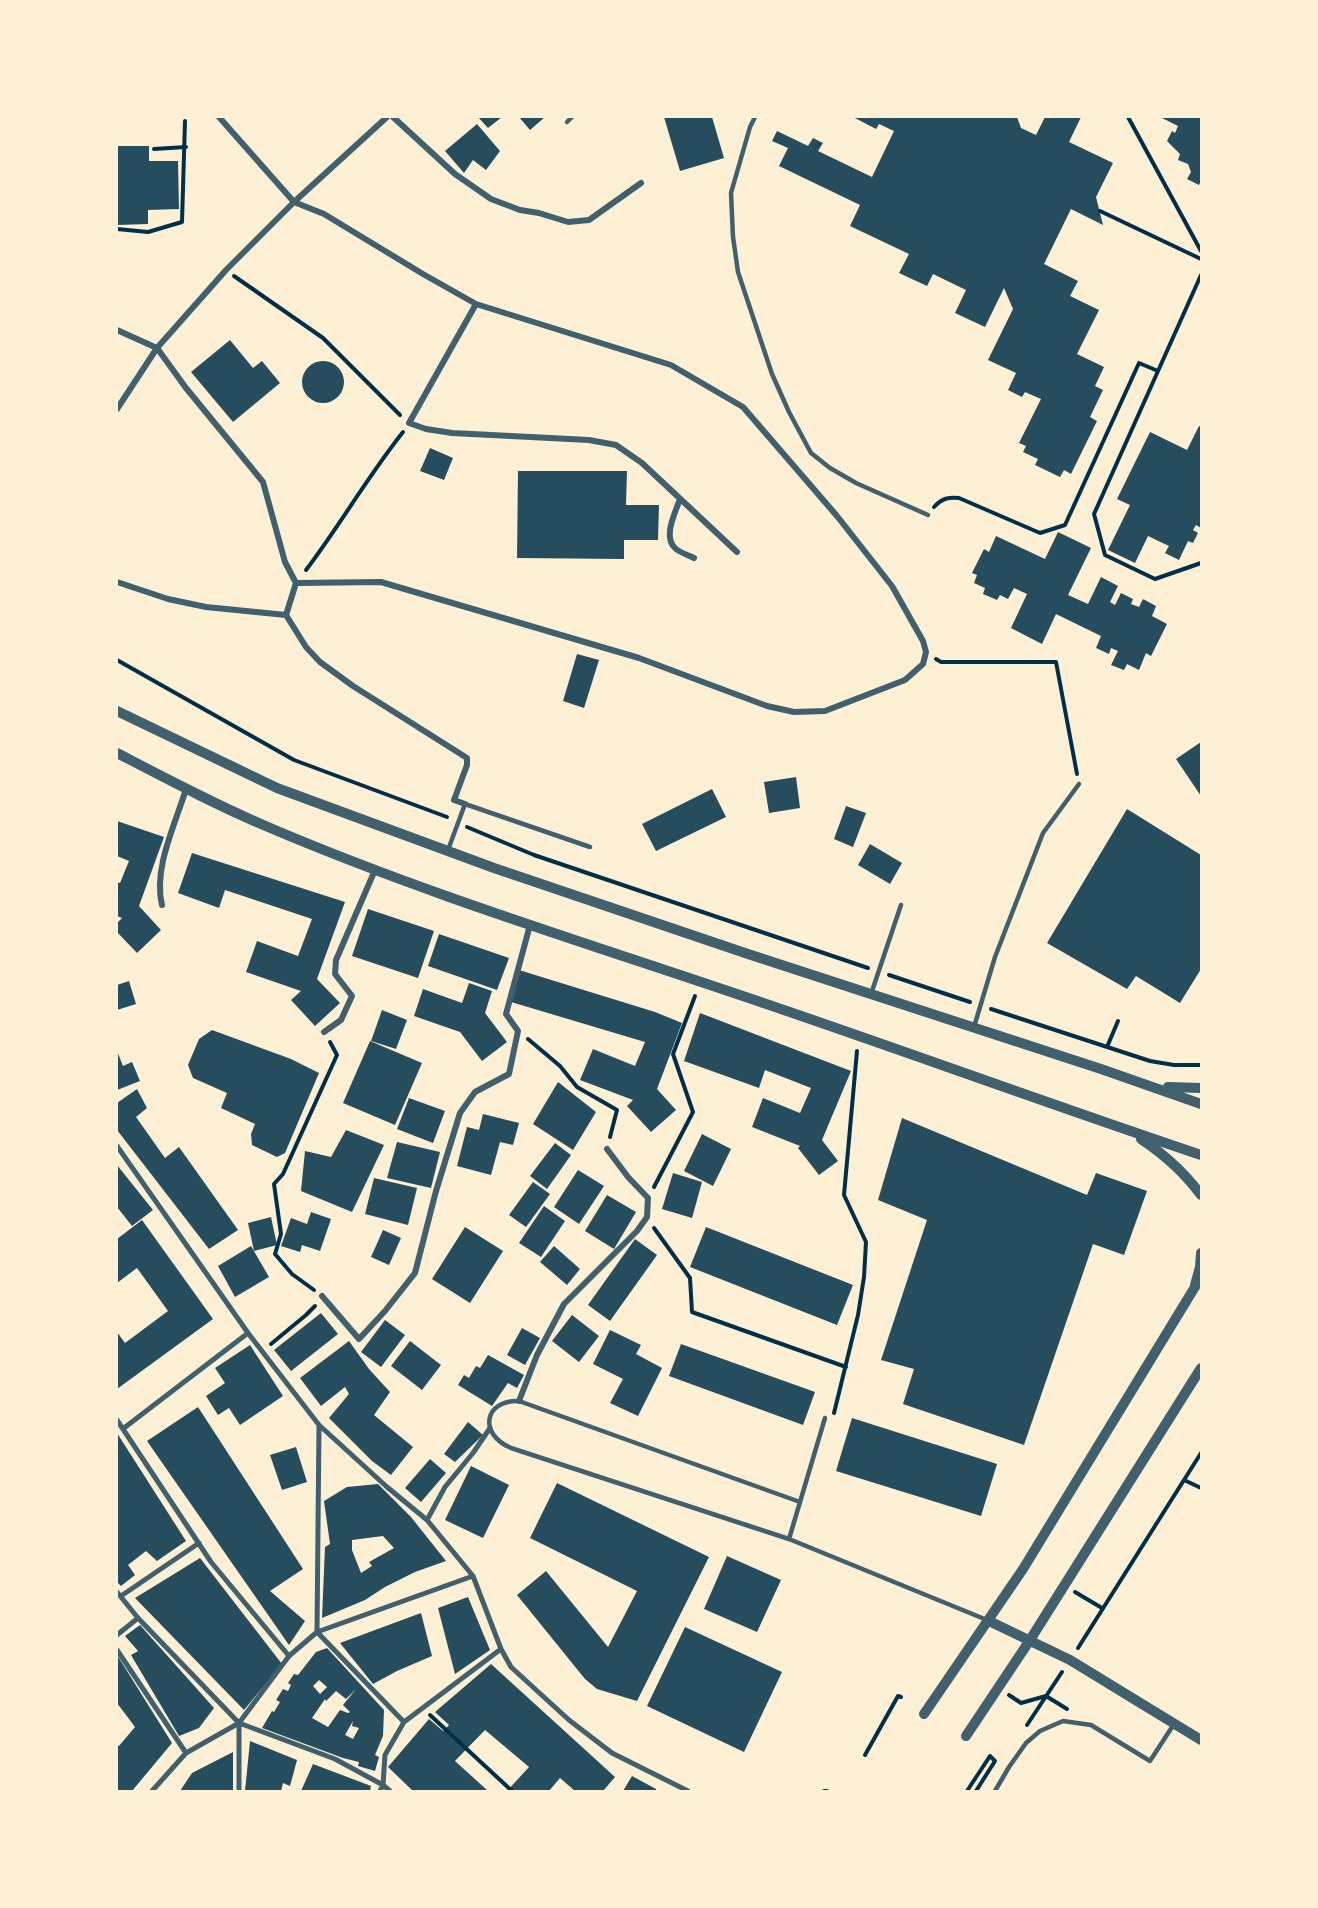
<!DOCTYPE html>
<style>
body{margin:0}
#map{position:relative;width:1318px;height:1908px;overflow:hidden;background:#fdf0d5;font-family:"DejaVu Sans",sans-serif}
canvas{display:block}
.frame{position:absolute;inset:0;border:118px solid #fdf0d5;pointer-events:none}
</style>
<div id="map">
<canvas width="1318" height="1908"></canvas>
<div class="frame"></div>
</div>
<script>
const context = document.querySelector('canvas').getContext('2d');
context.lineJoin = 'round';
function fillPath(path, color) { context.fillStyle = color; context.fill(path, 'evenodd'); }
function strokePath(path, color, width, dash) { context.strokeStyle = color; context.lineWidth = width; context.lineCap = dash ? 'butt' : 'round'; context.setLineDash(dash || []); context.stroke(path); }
fillPath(new Path2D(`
 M478 117H502L488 128Z
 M519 117H545L530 130Z
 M664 117H712L724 158 680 171Z
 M853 117H1017L1021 128 1036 135 1045 117H1081L1069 142 1113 163 1096 197 1103 225 1071 209 1044 264 1078 281 1070 296 1099 310 1077 354 1104 367 1095 386 1103 390 1090 417 1097 421 1071 474 1064 470 1060 477 1035 465 1038 459 1023 452 1026 446 1019 443 1041 399 1025 392 1022 397 1008 390 1016 373 988 360 1013 309 1004 288 985 327 955 313 966 290 933 274 927 286 899 273 909 254 850 226 860 205 779 166 788 148 772 141 777 131 808 146 813 138 823 143 818 151 872 177 894 131 879 124 876 129Z
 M1160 117H1201V181L1199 185 1187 179 1191 172 1188 164 1178 160 1180 154 1167 141 1172 131 1175 133 1178 126Z
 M477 124 500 151 486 170 473 160 464 173 445 151Z
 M117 146H149V161H178L179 209 148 210V224L117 225Z
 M230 340 253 368 262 361 280 383 233 422 191 372Z
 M302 382a21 21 0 1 1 42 0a21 21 0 1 1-42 0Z
 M1199 426 1201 427V528L1196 525 1193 530 1198 533 1193 543 1188 541 1179 560 1165 553 1169 546 1148 536 1135 563 1108 550 1130 505 1117 499 1150 432 1187 450Z
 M430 448 453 458 444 480 420 471Z
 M518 471H627L626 505H659L658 540H624V559L517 558Z
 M1058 532 1091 548 1068 595 1088 604 1101 577 1118 586 1110 602 1115 605 1121 593 1133 599 1131 604 1139 607 1143 599 1156 606 1152 616 1167 624 1151 656 1146 653 1139 670 1127 664 1124 670 1111 665 1118 651 1111 648 1109 654 1096 648 1101 636 1056 614 1042 644 1011 628 1027 594 1014 588 1008 599 1000 595 997 600 983 594 985 588 974 583 977 575 972 573 984 549 989 552 996 536 1045 559Z
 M577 654 599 660 584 708 563 701Z
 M1201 742V796L1176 759Z
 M796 777 800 808 769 813 764 782Z
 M712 789 726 817 656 851 642 824Z
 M846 806 866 813 853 847 834 839Z
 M1127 809 1201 855V969L1180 1003 1136 976 1127 989 1047 943Z
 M117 821 164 837 139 906 161 930 137 953 117 932V923L122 918 117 916V882L120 883 129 861 117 856Z
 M870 844 902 863 890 884 858 865Z
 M192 853 345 902 317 979 340 1003 315 1026 291 1000 301 991 246 972 257 941 298 956 312 919 225 890 219 908 178 893Z
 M368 909 434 931 418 978 352 956Z
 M439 934 509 958 497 990 428 966Z
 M519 970 655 1012 682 1023 657 1089 676 1110 651 1132 627 1106 633 1100 580 1080 593 1049 635 1066 645 1042 511 1002Z
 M129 981 136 1004 117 1010V985Z
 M469 983 492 991 485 1013 507 1042 482 1061 460 1032 414 1016 423 989 462 1003Z
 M382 1010 407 1020 396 1049 371 1041Z
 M700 1013 851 1071 822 1140 838 1161 819 1175 798 1148 800 1146 752 1127 763 1098 800 1113 811 1088 765 1070 759 1088 684 1061Z
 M212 1030 291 1059 319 1073 285 1153 277 1157 252 1145 251 1134 255 1124 221 1108 227 1093 193 1078 188 1065 199 1039Z
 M370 1041 422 1063 395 1125 343 1103Z
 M117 1051 123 1066 132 1062 140 1081 117 1090Z
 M558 1082 596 1112 573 1150 533 1124Z
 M137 1089 147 1108 136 1117 165 1158 179 1147 238 1230 209 1249 117 1130V1103Z
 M409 1098 445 1111 433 1143 397 1129Z
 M483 1114 519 1123 513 1145 500 1142 491 1175 457 1166 467 1127 479 1130Z
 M902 1118 1087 1195 1096 1173 1147 1191 1124 1255 1093 1244 1024 1445 903 1404 914 1369 881 1360 927 1220 878 1200Z
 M346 1130 384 1145 352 1212 301 1191 305 1151 331 1157Z
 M702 1134 731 1149 713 1186 684 1171Z
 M397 1142 440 1152 431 1188 387 1178Z
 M555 1143 571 1155 547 1189 530 1176Z
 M117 1165 153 1210 132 1226 117 1207Z
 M578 1170 604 1186 579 1224 554 1207Z
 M673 1173 702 1182 692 1218 662 1209Z
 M374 1178 417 1188 408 1225 365 1214Z
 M533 1182 550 1194 526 1227 509 1215Z
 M607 1195 636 1212 614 1249 585 1231Z
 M544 1206 565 1221 541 1257 519 1243Z
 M311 1212 331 1219 320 1251 302 1245 300 1252 281 1246 291 1218 307 1224Z
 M271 1217 277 1245 254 1251 248 1223Z
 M142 1220 213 1319 117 1389V1332L125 1343 168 1311 137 1268 117 1283V1239Z
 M465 1227 503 1251 470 1303 432 1279Z
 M706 1227 853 1285 837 1325 690 1267Z
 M383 1230 401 1238 389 1265 371 1257Z
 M635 1239 657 1255 610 1321 588 1305Z
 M251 1246 269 1277 235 1297 218 1266Z
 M554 1246 580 1269 567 1285 540 1262Z
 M321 1313 338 1334 291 1371 274 1350Z
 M572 1315 599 1336 579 1362 552 1341Z
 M385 1320 405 1335 381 1367 361 1352Z
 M522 1328 540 1338 525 1365 507 1355Z
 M610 1330 641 1345 636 1354 662 1368 638 1416 610 1403 623 1379 593 1364Z
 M349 1341 369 1369 390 1392 374 1415 413 1447 391 1475 372 1461 329 1418 349 1394 345 1387 321 1406 300 1378Z
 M410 1341 441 1365 422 1390 391 1366Z
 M681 1344 815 1392 803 1425 669 1376Z
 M250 1345 283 1396 240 1425 229 1408 218 1415 206 1396 225 1383 215 1368Z
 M488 1355 524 1375 517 1388 508 1383 492 1406 458 1385 464 1375 469 1378 476 1366 480 1368Z
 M198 1407 303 1569 270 1591 305 1621 289 1645 147 1441Z
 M852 1418 997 1464 981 1516 836 1471Z
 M468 1422 483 1435 455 1462 444 1454Z
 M117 1433 186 1541 157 1561 146 1551 128 1565 135 1575 121 1586 117 1582Z
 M296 1447 307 1482 282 1490 270 1455Z
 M430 1459 446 1473 421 1502 405 1488Z
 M471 1466 509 1485 483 1538 445 1520Z
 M557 1483 709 1557 637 1701 597 1689 585 1679 517 1595 546 1571 608 1647 637 1591 530 1538Z
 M378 1484 411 1517 446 1561 415 1572 385 1587 365 1600 322 1618 325 1547 330 1544 324 1501 347 1487ZM383 1536 394 1548 369 1562 372 1566 361 1573 352 1550V1540Z
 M727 1556 781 1580 757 1632 704 1609Z
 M200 1558 282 1664 244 1710 135 1598Z
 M468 1597 490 1650 455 1674 438 1608Z
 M421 1613 432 1656 397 1671 373 1684 340 1643Z
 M140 1625 214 1708 199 1728 179 1736 131 1655 138 1651 125 1636Z
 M685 1627 782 1672 744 1752 647 1706Z
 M327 1648 384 1710 383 1736 375 1755 379 1757 375 1771 358 1766 359 1762 343 1758 262 1728 272 1711 274 1712 280 1702 276 1700 283 1689 288 1691 291 1685 288 1683 294 1674 298 1675 316 1652ZM319 1680 327 1687 320 1694 313 1686ZM356 1689 343 1705 350 1712 348 1713 340 1710 328 1727 312 1718 325 1699 326 1701 336 1691 346 1699ZM353 1721 352 1726 359 1728 353 1739 345 1735Z
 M117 1655 172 1743 132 1791H117V1745L119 1746 135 1727 117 1703Z
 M491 1664 615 1777 603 1791H575L560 1778 549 1791H507L529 1767 485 1730 455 1761 488 1791H413L388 1767 429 1719 443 1731 449 1725 435 1712Z
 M250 1741 297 1760 290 1786 283 1783 281 1791H245Z
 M233 1752V1791H180L192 1773Z
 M313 1764 371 1786 370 1791H301Z
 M632 1776 656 1789V1791H623Z`), '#264d5e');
strokePath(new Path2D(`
 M1128 117 1201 251
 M154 149 186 147
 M1100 211 1201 259
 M117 229 148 232 182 222 185 121
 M1201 275 1094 514 1105 555 1155 579 1201 563
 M234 276 323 338 400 415
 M934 507C942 498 949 497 959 498L1040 533 1065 525 1139 363 1158 371
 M306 570C340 525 368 476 403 432
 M936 659 941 662H1056L1077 774
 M117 660 294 760 447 817
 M467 827 534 855 868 968
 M889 975 970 1002
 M991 1009 1150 1061 1174 1065H1201
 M528 1039 560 1066 577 1087 617 1110 610 1137
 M1107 1047 1118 1021
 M654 1187 693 1112 673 1054 695 996
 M654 1228 690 1278 692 1312 846 1367
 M314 1290 292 1274 275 1254 281 1234 274 1184 283 1174 337 1055 330 1042
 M271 1344 306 1315 315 1306
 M834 1413 858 1315 864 1277 866 1242 844 1195 857 1051
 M1184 1480 1201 1488
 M1075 1592 1102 1608
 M1078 1648 1201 1453
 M1009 1695 1021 1703 1046 1696 1067 1709
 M430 1715 512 1791
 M1027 1725 1062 1672
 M865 1755 898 1696 901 1697
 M824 1791H827
 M967 1791 990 1756 995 1761 976 1791`), '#003049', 4);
strokePath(new Path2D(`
 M755 117 750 127 731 193 733 237 738 272 772 374 789 412 811 453 830 468 856 483 928 515
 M567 122 572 117
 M448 850 465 804 590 847
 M871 994 901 905
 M974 1027 995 957 1043 833 1079 784
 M800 1502 519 1401C484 1400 478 1434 511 1448L789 1539 987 1620
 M789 1539 825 1418
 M995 1791 1009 1767 1026 1743 1040 1731 1063 1721 1091 1725 1150 1761 1174 1724`), '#3f606c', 4.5);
strokePath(new Path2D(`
 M117 1146 248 1333 319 1425 387 1487 427 1520 473 1576 501 1649 511 1667 569 1720 612 1753 688 1791
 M117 1420 211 1562 289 1656
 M319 1425 317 1632 404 1722
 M124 1428 248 1333
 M427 1520 445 1487 473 1453 490 1428
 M117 1592 138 1618 239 1723 335 1759 383 1785 390 1791
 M121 1596 199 1543
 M117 1635 138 1618
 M117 1650 186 1753
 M152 1791 186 1753 239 1723 289 1656 317 1632 473 1576
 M239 1791V1723
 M380 1791 383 1785 385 1755 404 1722 501 1649`), '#3f606c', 5);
strokePath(new Path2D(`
 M219 117 294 202 324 214 423 274 476 304 671 365 743 407 837 516 892 586 923 641 926 652 923 664 905 680 825 711 794 712 767 706 639 658 381 582 296 583
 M393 117 455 174 491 199 520 210 539 213 568 222 589 220 641 183
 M476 304 409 423 426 429 452 433 589 440 616 445 642 463 737 552
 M117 330 157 348 186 388 263 482 285 562 296 583
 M117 409 157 348 226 270 294 202 387 117
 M680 499C675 513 662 538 676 549 681 553 688 555 694 558
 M117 582 168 599 206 607 286 615
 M296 583 286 615 306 647 320 662 353 686 467 758V765L454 800 465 804
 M162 905C153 869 175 825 186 789
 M324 1032 341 1020 352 996 335 974 336 960 375 870
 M322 1296 359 1339 385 1311 415 1273 436 1191 460 1113 475 1092 509 1074 518 1031 506 1014 530 925
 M519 1401 537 1355 564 1304 637 1231 647 1217 648 1198 628 1177 607 1149`), '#3f606c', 6);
strokePath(new Path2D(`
 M117 711 277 788 494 868 748 954 1101 1069 1201 1104
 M117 753C167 779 216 805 268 827 418 891 574 939 728 991 886 1044 1043 1102 1201 1155
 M1168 1087 1201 1088
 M1141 1139C1165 1155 1184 1172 1201 1195
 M1195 1285 1200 1267 1201 1253
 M989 1621 1070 1660 1201 1740
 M924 1714 1023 1569 1201 1277
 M966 1736 1030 1640 1201 1368`), '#3f606c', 10);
</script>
